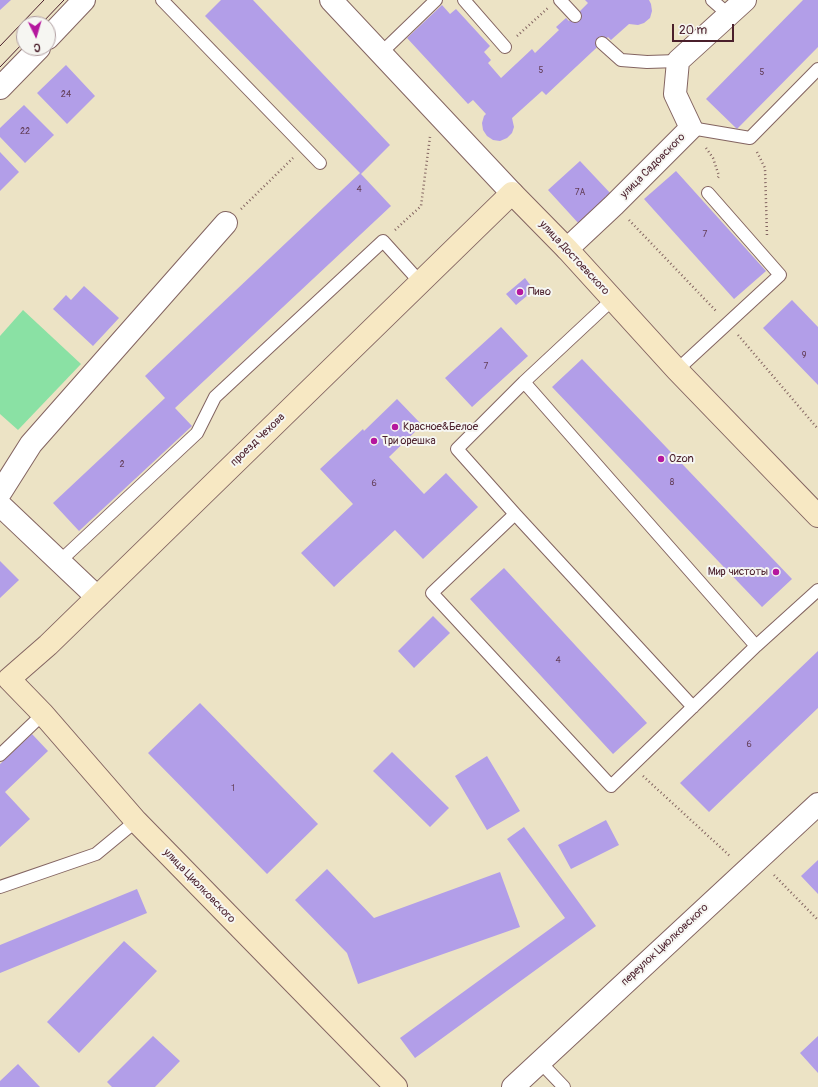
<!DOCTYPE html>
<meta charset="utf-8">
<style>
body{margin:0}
#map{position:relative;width:818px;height:1087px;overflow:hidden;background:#ece3c5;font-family:Pangolin,sans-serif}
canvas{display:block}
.north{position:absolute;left:16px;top:16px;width:40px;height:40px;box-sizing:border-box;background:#f6f6f2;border:1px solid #b1a0a2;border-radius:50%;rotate:175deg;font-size:11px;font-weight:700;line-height:16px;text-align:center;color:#4a1f2b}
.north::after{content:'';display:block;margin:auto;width:14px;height:18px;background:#b5179e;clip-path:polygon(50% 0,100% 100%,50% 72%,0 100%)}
.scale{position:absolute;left:672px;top:24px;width:62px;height:18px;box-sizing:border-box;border:2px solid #4a1f2b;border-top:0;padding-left:5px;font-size:12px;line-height:14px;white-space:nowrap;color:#4a1f2b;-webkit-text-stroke:3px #f6f6f2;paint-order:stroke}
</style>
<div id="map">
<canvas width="818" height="1087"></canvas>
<div class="north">С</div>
<div class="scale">20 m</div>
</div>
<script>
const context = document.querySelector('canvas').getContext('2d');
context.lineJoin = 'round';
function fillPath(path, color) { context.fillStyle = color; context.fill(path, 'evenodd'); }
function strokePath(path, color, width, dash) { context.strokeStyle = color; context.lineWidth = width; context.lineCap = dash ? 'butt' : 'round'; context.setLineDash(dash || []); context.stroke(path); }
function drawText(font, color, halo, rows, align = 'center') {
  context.font = font + ' Pangolin,sans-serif'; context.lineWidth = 4; context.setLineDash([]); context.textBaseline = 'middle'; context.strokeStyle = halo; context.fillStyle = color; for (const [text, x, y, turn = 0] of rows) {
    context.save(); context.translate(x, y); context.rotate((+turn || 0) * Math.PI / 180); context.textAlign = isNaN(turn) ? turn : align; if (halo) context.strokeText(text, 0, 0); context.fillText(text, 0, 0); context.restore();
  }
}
fillPath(new Path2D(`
 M23 310 81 364 18 430 0 414V336Z`), '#8ae1a4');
fillPath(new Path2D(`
 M0 0H11L0 10Z
 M221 0H253L390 145 361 174 391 206 175 408 192 426 79 531 53 503 165 398 145 376 360 173 205 16Z
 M585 0H649L651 4 652 11 650 18 644 23 638 25 629 24 611 40 608 37 546 95 542 91 512 118 514 127 512 133 507 138 500 141 493 140 487 136 483 130 482 123 484 116 486 114 473 100 468 104 407 38 442 5 450 14 456 9 490 46 484 52 491 60 488 63 501 78 532 49 535 53 559 30 556 27 566 18 569 21 575 16 588 3Z
 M803 0H818V47L737 129 706 99Z
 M66 65 95 96 67 124 37 93Z
 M24 105 54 135 25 163 0 137V128Z
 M0 152 19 172 0 191Z
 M580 161 612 195 580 225 548 190Z
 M676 171 766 271 734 299 644 199Z
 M525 278 534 290 516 305 506 294Z
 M84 286 119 318 93 346 53 309 66 295 71 300Z
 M792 300 818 327V385L763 328Z
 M501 327 528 356 472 407 445 378Z
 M582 359 792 579 762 607 552 387Z
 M397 399 422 425 389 457 424 494 446 473 478 507 423 559 395 530 334 587 301 553 353 504 320 469 363 429 364 431Z
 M0 561 19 580 0 598Z
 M504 568 647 723 613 754 470 599Z
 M433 616 450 633 414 668 398 651Z
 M818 651V708L709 812 680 783Z
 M200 703 318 824 267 874 148 753Z
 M32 734 48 751 5 792 30 819 0 847V764Z
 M392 752 449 808 430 827 373 771Z
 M487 756 520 811 487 830 455 776Z
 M606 820 619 845 571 869 558 845Z
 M524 827 596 926 415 1058 400 1038 565 918 507 839Z
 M818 860V894L801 876Z
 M327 869 374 918 500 872 520 927 358 984 347 953 295 900Z
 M137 889 147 913 0 973V945Z
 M124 941 157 971 79 1053 47 1022Z
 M153 1036 180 1061 155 1087H112L107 1082Z
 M818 1036V1073L800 1053Z
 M18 1064 40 1087H0V1081Z`), '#b29ee8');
const lane = new Path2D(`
 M162 0 320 163
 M464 0 505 47
 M560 0 575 16
 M712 0 729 15
 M602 43 621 60 647 62 678 61
 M381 53 436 0
 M691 128 750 138 818 69
 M613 299 524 382 457 449 515 514 693 707
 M677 370 780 275 708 193
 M524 382 756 646
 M515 514 432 593 611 786 756 646 818 590
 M60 561 197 433 215 397 383 241 420 282
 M0 755 43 714
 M0 887 96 854 136 821
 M540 1062 564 1087`);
const street = new Path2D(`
 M331 0 512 193
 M48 38 84 0
 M0 88 39 48
 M567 249 614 205 691 128 675 94 678 61 745 0
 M0 493 31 444 226 223
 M0 505 97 597
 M513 1087 818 804`);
const secondary = new Path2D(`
 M396 1087 136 821 43 714 9 679 48 645 512 193 567 249 677 370 818 516`);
strokePath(lane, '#836461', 14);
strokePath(street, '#836461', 24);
strokePath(secondary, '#836461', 24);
strokePath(new Path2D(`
 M517 36 548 8
 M706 148 713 158 719 176 717 179
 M757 152 765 168 767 236
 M241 209 293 158
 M629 220 717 312
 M395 230 421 206 430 137
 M738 335 818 429
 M643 776 731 857
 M774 875 818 920`), '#836461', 2.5, [1, 3]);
strokePath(lane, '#fff', 12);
strokePath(street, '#fff', 22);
strokePath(secondary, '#f7e8c3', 22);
strokePath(new Path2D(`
 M41 24 64 0
 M0 46 44 0
 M0 67 24 42`), '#4a1f2b', 1);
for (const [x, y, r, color] of [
 [520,292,4,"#b5179e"],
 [395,427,4,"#b5179e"],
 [374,441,4,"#b5179e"],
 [661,459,4,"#b5179e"],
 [776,572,4,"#b5179e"]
]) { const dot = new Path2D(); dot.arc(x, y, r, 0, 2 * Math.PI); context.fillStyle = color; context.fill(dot); strokePath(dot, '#f6f6f2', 1.5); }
drawText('9px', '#643f5a', null, [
 ["5",541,71],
 ["5",762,73],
 ["24",66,95],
 ["22",25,132],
 ["4",359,190],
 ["7А",580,193],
 ["7",705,235],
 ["9",804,356],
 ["7",486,367],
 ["2",122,465],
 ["8",672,483],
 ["6",374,484],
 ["4",558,661],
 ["6",749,745],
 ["1",233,789]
]);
drawText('11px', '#4a1f2b', '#f6f6f2', [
 ["улица Садовского",653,166,-45],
 ["улица Достоевского",574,258,47],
 ["проезд Чехова",258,440,-44],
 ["улица Циолковского",199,886,46],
 ["переулок Циолковского",665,945,-43]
]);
drawText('11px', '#4a1f2b', '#f6f6f2', [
 ["Пиво",528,292],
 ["Красное&Белое",403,427],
 ["Три орешка",382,441],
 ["Ozon",669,459],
 ["Мир чистоты",768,572,"right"]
], 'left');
</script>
